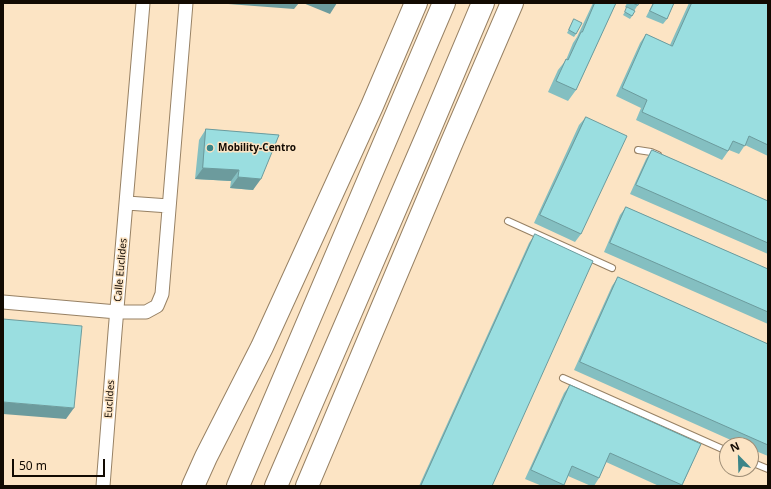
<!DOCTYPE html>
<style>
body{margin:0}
#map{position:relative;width:771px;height:489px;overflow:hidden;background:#fce4c4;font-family:"Noto Sans",sans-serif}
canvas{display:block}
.frame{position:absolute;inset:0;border:4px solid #120a02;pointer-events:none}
.north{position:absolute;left:719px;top:437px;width:40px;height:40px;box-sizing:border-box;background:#fce4c4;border:1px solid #9e8d76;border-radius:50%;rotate:337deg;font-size:11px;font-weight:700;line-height:16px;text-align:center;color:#120a02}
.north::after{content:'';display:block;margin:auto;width:14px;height:18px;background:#3c8588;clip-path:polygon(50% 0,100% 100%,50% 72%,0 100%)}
.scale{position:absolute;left:12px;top:459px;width:93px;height:18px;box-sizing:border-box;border:2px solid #120a02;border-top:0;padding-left:5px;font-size:12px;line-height:14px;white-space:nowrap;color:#120a02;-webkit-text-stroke:3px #fce4c4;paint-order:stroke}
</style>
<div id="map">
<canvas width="771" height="489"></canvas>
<div class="frame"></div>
<div class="north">N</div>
<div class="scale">50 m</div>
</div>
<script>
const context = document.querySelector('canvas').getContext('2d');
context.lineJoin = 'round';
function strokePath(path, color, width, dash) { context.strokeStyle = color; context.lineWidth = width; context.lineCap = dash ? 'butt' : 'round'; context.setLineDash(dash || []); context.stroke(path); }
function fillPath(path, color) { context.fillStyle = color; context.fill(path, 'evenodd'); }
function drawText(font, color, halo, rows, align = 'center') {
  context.font = font + ' "Noto Sans",sans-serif'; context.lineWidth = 3; context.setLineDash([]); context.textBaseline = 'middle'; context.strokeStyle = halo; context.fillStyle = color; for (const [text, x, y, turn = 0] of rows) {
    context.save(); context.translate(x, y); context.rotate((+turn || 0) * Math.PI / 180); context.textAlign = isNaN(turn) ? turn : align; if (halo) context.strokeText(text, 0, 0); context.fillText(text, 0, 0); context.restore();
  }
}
const service = new Path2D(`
 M638 150 651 152 658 155
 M508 221 612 268
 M563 378 727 451
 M751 462 768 469`);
const minor = new Path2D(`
 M127 203 169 206
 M3 302 117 312H146L157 306 162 294 186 3
 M103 486 115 332 143 3`);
const trunk = new Path2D(`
 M193 486 206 457 262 347 372 106 416 3
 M307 486 452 142 512 3`);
const motorway = new Path2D(`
 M238 486 444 3
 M276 486 429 131 483 3`);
strokePath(service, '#978164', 8);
strokePath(minor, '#978164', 15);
strokePath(trunk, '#978164', 24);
strokePath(motorway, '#978164', 24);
strokePath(service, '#fff', 6);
strokePath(minor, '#fff', 13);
strokePath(trunk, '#fff', 22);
strokePath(motorway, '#fff', 22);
fillPath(new Path2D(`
 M593 3H616L576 90 568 101 548 92 558 70 566 60 573 43 577 37Z
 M627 3H639L634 11 632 16 630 19 623 15 627 8 625 7Z
 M653 3H674L667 19 663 24 646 17Z
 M689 3H768V156L745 145 739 154 729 150 722 160 636 120 641 108 616 96 640 43 646 34 670 45Z
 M574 19 576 34 574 37 567 33Z
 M586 117 581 234 575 242 534 223 579 125Z
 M206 129 279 135 253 190 230 188 231 181 195 179 199 140Z
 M652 150 768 201V254L630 194 646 159Z
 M626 207 768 269V324L604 252 620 215Z
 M535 234 492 486H419L529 243Z
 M618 277 768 344V456L751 449V445H742L574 370 612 286Z
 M570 385 701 444 682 486H659L606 462 599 478 594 486H591L568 476 563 486H542L525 479 564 393Z`), '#84bfc1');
fillPath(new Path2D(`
 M215 3H299L294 9Z
 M303 3H337L330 14Z
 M203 168 239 170 231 181 195 179Z
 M238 177 261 179 253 190 230 188Z
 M3 402 74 408 66 419 3 414Z`), '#6c9b9d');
const building = new Path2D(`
 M595 3H616L576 90 556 81 566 59 568 60 581 32H582Z
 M633 3H639L638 5Z
 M654 3H674L667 19 650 11Z
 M692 3H768V145L749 136 745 146 733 141 728 151 642 112 647 100 622 88 646 34 672 46Z
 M627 7 635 11 632 16 625 12Z
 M574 19 582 23 576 34 569 30Z
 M586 117 627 136 581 234 540 215Z
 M206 129 279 135 261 179 238 177 239 170 203 168Z
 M652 150 768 201V243L636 185Z
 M626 207 768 269V312L610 243Z
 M535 234 593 261 492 486H421Z
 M618 277 768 344V445L580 362Z
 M3 319 82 326 74 408 3 402Z
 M570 385 701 444 682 485 610 453 599 478 572 466 564 485 531 470Z`);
fillPath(building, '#9adee0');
strokePath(building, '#6c9b9d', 1);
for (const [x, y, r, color] of [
 [210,148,4,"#3c8588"]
]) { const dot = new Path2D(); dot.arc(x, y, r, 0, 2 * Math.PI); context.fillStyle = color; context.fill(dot); strokePath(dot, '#fce4c4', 1.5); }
drawText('bold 10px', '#120a02', '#fce4c4', [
 ["Mobility-Centro",218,148]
], 'left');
drawText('10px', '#120a02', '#fce4c4', [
 ["Calle Euclides",121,270,-85],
 ["Euclides",110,399,-86]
]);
</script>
